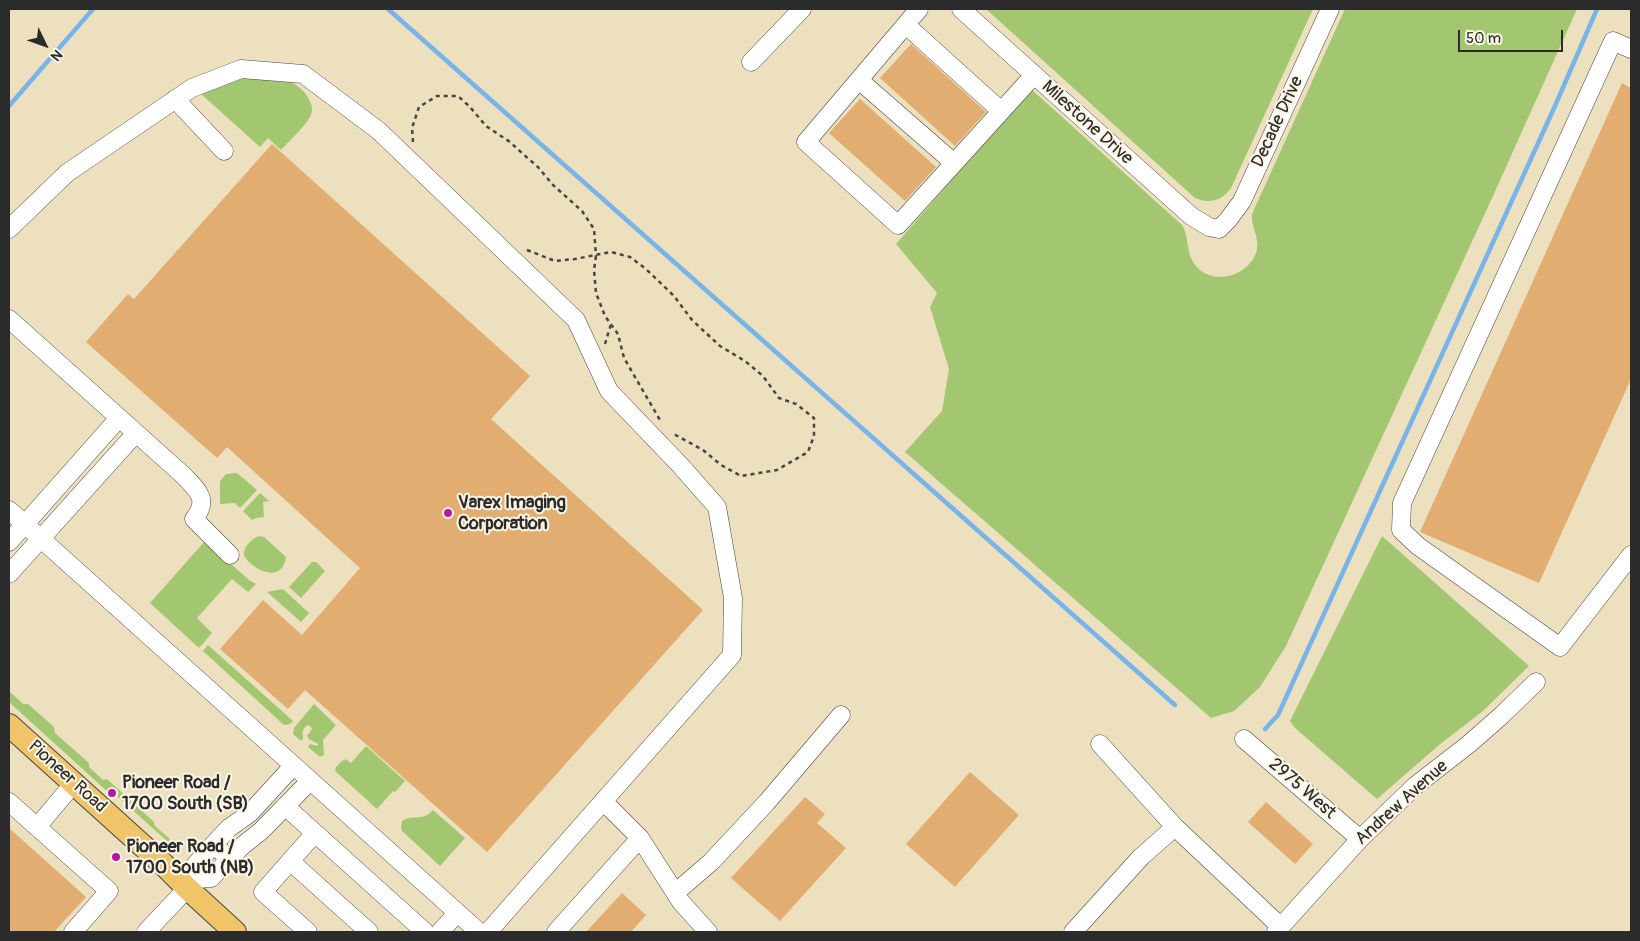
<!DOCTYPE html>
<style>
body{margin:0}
#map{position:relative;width:1640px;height:941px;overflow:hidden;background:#ece0be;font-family:Pangolin,sans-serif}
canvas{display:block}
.frame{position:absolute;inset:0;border:10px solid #2b2b2b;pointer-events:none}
.north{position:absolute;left:20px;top:20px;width:50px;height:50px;-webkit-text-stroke:4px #fcf5e5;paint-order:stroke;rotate:132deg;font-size:14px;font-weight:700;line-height:20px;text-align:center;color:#2b2b2b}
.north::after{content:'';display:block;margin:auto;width:18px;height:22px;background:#2b2b2b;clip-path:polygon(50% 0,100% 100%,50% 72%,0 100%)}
.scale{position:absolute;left:1458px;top:30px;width:105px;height:22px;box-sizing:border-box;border:2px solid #2b2b2b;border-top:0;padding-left:6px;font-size:15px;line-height:18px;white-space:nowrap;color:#2b2b2b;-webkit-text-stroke:4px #fcf5e5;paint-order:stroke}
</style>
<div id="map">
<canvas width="1640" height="941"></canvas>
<div class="frame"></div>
<div class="north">N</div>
<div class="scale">50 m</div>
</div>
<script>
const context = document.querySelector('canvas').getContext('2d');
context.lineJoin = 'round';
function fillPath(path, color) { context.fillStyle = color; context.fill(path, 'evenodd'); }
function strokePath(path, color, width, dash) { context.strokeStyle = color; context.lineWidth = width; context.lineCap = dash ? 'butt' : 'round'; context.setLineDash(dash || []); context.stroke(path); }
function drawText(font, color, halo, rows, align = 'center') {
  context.font = font + ' Pangolin,sans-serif'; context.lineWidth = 4; context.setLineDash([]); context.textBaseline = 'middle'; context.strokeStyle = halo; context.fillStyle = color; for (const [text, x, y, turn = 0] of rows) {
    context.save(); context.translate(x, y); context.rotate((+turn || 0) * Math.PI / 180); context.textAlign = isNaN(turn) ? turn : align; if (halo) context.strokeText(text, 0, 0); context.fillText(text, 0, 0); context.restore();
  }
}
fillPath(new Path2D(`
 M986 9H1313L1231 188C1222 201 1209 204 1195 198Z
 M1345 9H1577L1493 196 1286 646 1260 687 1234 711 1211 718 905 452 942 411 949 369 930 307 937 293 896 244 1031 89 1182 225C1189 236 1186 250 1193 262 1208 287 1247 278 1256 253 1261 239 1251 228 1252 214Z
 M249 77C260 78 278 78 288 81 301 85 318 104 310 117 303 129 290 140 281 150L268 138 260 147 200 93 225 82Z
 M237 473 257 490 240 508 235 503 220 504V481L226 474Z
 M260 493 269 501 263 502 264 517 256 518 252 520 243 511Z
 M258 536 264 537 286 557C282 584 254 571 244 556 243 547 251 540 258 536Z
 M1382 536 1529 666 1483 711 1439 745 1377 799 1295 728 1290 721Z
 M205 541 249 580 256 584 248 592 232 579 197 618 212 633 199 648 150 603Z
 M312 562H316L325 571 301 598 289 587Z
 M283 589 309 613 301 622 267 592Z
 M208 645 293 721 290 724 284 725 203 651Z
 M9 686V691L23 704H28L54 727 55 733 89 763V767L103 780 107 779 154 822 155 826 170 839 168 842 117 796 119 793 115 789 110 794 9 702Z
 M314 704 336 725 323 740 324 755 320 757 308 747 310 744 317 746 318 744 309 739 307 736 312 729 311 727 308 725C301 729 303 733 303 739L301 741 293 734 294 728Z
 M366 746 405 781 395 792 393 791 377 809 335 771 336 767 343 760 344 761 346 759 351 763Z
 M433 810 465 838 440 866 402 831 401 827 402 821C415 813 420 823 433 810Z`), '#a3c770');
strokePath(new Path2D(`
 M388 9 1175 705
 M9 106 93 9
 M1265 729 1278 715 1555 106 1597 9`), '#78b3e9', 4.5);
fillPath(new Path2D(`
 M911 44 986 112 955 146 880 78Z
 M1622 83 1631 88V379L1539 583 1420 532Z
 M860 99 936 167 905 201 829 133Z
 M272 144 530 376 491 419 703 610 487 852 305 690 288 709 220 649 263 600 302 635 360 568 227 447 217 458 86 342 128 294 134 299Z
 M970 772 1019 815 955 887 906 844Z
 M805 797 825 814 817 823 846 848 780 921 731 878Z
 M1266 802 1313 844 1295 864 1248 822Z
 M9 828 86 897 54 932H9Z
 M622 893 646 915 631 932H586Z`), '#e1ad71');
const minor = new Path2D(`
 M919 9 806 142 898 225 1034 75
 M961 9 1191 216 1209 227 1219 229 1228 220 1242 201 1330 9
 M906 25 1001 111
 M1631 49 1613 41 1402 503 1401 530 1418 546 1560 647 1631 555
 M751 62 802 9
 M859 80 954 163
 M175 99 224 151
 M9 229 67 173 192 88 241 69 303 74 379 131 576 320 609 391 680 465 717 507 733 598 732 655 488 932
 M9 319 183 475C197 490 210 499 194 519L230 555
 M9 510 479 932
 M9 542 119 418
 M9 574 136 433
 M1244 739 1360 839
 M1100 744 1175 827
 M9 802 37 827 74 783
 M285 806 315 833 263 892 308 932
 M37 827 109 891 73 932
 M315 833 425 932
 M640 838 681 902 708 932
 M213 845 229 828 250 813 293 766
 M290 861 369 932
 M196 879 195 865 213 845 222 852
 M675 893 711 862 767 802 841 715
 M146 932 196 879 211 878 242 846 261 831 310 781
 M440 932 457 913
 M556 932 640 838 603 801
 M1073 932 1141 857 1175 827 1281 927
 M1276 932 1360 839 1415 786 1469 744 1502 715 1536 682`);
const major = new Path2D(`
 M9 725 164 865 187 888 235 932`);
strokePath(minor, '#484641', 19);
strokePath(major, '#484641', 24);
strokePath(new Path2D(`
 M413 142 412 128 419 107 437 96H458L470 107 486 126 510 142 523 154 538 167 553 185 582 211 594 229 596 256
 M527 250 555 261 575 259 611 252 630 257 646 269 674 296 692 320 720 346 745 361 763 376 779 398 796 404 814 418V436L808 452 777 470 741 476 721 465 703 450 672 433
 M596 256 594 270 596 293 605 316 618 334 624 358 660 420
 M605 344 611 324`), '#484641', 2.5, [4, 4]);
strokePath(minor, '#fff', 18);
strokePath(major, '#f0c469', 22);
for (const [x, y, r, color] of [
 [448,513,5,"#b5179e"],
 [112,793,5,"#b5179e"],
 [116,857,5,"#b5179e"]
]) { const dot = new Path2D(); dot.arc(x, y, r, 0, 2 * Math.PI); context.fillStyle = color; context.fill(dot); strokePath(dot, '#fcf5e5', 2); }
drawText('18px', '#2b2b2b', '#fcf5e5', [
 ["Decade Drive",1278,122,-65],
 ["Milestone Drive",1087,123,42],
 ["Pioneer Road",67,777,42],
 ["2975 West",1302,789,41],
 ["Andrew Avenue",1402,803,-42]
]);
drawText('bold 18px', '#2b2b2b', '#fcf5e5', [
 ["Varex Imaging",458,503],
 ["Corporation",458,524],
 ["Pioneer Road /",122,783],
 ["1700 South (SB)",122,804],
 ["Pioneer Road /",126,847],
 ["1700 South (NB)",126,868]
], 'left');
</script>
